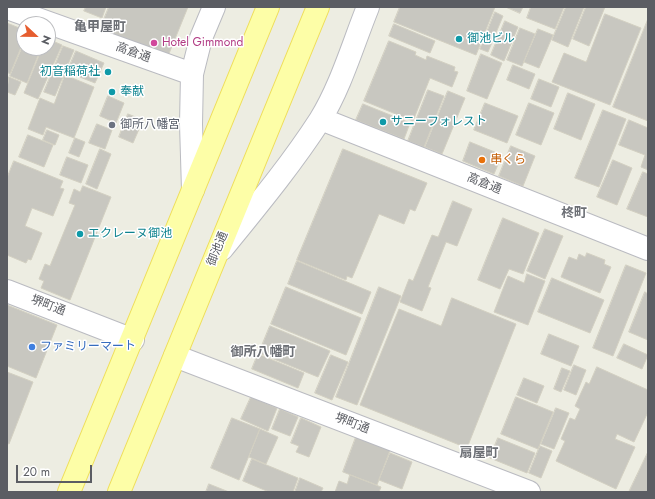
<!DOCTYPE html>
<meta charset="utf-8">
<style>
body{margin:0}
#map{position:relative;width:655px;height:499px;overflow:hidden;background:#edede2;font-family:Jost,sans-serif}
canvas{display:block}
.frame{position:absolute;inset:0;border:8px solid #5b5d63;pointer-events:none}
.north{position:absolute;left:16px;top:16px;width:40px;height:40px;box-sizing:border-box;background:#fff;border:1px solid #bdbec1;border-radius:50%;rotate:112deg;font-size:11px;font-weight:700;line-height:16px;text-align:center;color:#5b5d63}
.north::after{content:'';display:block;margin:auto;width:14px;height:18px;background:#e65d2f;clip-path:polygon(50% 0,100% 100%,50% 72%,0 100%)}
.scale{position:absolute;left:16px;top:465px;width:76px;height:18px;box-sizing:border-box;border:2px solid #5b5d63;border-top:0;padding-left:5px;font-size:12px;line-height:14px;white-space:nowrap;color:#5b5d63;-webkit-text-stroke:3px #fff;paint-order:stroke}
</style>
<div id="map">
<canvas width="655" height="499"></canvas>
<div class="frame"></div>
<div class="north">N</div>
<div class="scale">20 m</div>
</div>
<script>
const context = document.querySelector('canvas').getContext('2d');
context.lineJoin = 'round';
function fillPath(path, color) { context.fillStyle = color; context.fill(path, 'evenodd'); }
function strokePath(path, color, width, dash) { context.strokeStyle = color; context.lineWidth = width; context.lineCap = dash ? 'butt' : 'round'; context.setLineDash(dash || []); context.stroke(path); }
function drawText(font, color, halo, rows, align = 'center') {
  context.font = font + ' Jost,"Noto Sans JP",sans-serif'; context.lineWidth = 3; context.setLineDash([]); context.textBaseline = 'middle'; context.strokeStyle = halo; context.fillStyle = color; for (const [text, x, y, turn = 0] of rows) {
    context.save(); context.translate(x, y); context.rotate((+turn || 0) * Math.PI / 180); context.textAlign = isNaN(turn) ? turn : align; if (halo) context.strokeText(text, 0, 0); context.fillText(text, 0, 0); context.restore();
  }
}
const building = new Path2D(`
 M86 7H106L102 18 84 11Z
 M109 7H188L168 56 100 29Z
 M400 7H495L476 55 394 22Z
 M506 7H523L520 13Z
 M531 7H564L555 29 527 18Z
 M566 7H584L568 47 552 40Z
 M586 7H605L589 46 573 39Z
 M495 12 503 16 488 52 480 49Z
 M605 14 641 28 610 105 552 82 564 53 586 62Z
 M648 19V121L613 107Z
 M505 21 518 27 504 61 491 55Z
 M7 23 24 30V40L10 74 7 72Z
 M394 24 435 41 430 53 389 36Z
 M520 28 535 34 522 66 507 60Z
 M538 29 553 35 539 68 524 62Z
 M48 39 62 45 38 99 24 93 42 48H48Z
 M389 41 416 52 415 55 426 60 427 56 455 67 454 71 458 72 452 87 430 78 413 121 364 101Z
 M24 43V48H41L27 83 10 76Z
 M63 46 74 50 55 96 44 92Z
 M76 51 104 63 95 83 67 72Z
 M481 54 502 63 487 99 467 91Z
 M513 65 535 74 529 89 507 80Z
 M65 75 94 87 74 138 46 127 43 135 28 129 40 98 54 104Z
 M9 77 21 82 15 95 7 92Z
 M539 79 559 87 551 107 531 99Z
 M428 90 444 96 424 147 408 141Z
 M448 91 465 98 442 154 425 147Z
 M568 93 595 104 581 140 554 129Z
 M108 96 124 103 116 123 100 116Z
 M485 103 518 116 507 143 474 130Z
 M529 103 554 113 541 145 516 135Z
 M363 104 410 123 404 139 356 120Z
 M603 110 626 119 599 187 575 178Z
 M128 114 143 120 133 143 119 137Z
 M629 120 648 128V170L641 167 645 155 619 145Z
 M97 124 112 130 105 149 89 143Z
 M47 130 59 135 55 145 43 140Z
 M28 135 53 145 44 167 19 157Z
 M75 138 85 142 79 157 69 153Z
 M470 142 502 155 494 174 463 161Z
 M511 146 535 156 523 186 499 176Z
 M100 149 111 154 97 189 86 184Z
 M343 149 427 183 415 211 410 209 404 224 379 214 352 278 347 276 346 280 297 260Z
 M67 157 88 165 81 183 60 175Z
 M613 160 632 168 617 205 597 197Z
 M14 161 63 181 60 188 64 189 53 216 32 208 25 226 42 233 31 260 28 259 26 263 7 255V178Z
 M643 172 648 174V217L627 209Z
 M83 186 111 197 70 300 41 288 44 281 39 279 45 264 50 266 75 205 69 203 74 189 80 192Z
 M453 201 472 209 457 246 446 242 428 287 431 288 422 311 400 302 409 279 413 281 432 235 438 237Z
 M503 218 539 233 523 274 509 269 500 289 478 280Z
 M545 229 563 236 545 279 527 271Z
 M587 253 605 260 604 264 611 267 600 293 561 277 569 257 577 260 579 254 585 257Z
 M297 261 371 292 362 314 288 284Z
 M626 265 646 273 613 356 593 348Z
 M527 274 545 281 528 325 494 312 508 276 524 283Z
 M552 278 604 300 590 333 538 312Z
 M286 287 361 318 346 355 271 324Z
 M379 287 401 296 357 405 336 397Z
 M645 292 648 294V340L629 332Z
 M452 298 516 324 467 448 360 405 399 309 441 326Z
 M7 305 57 325 36 378 7 366Z
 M270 326 330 351 318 377 259 353Z
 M549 334 579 346 571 366 541 354Z
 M624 344 648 355 642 369 617 358Z
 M258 354 304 373 298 388 252 369Z
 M331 355 348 362 332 400 315 393Z
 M574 365 586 370 576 395 564 390Z
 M597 367 648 390V412L634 442 617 434 615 439 635 447 616 489 556 461 565 441 561 439 570 418 575 420 580 409 575 406 586 382 589 384Z
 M562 368 570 371 561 392 554 389Z
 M7 372 33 382 9 444 7 443Z
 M524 378 544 386 537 403 517 395Z
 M251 397 277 408 268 431 241 419Z
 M516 397 553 412 538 449 501 434Z
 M556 408 569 413 554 449 541 444Z
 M280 409 298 417 290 436 272 429Z
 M232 418 260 429 239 480 211 468Z
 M301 418 321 427 309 457 296 452 299 446 291 443Z
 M260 429 278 437 266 464 249 457Z
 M356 437 390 450 377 485 343 472Z
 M498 438 535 453 527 473 490 458Z
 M540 446 552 451 541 478 529 473Z
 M648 452V492H629Z
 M390 453 412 462 402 489 379 480Z
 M252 459 298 478 293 492H269L243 481Z
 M350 475 381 487 379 492H335L339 481 347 484Z
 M300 478 323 488 321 492H295Z
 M209 484 229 492H206Z`);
fillPath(building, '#c8c7c0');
strokePath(building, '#d2cfc1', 1);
const minor = new Path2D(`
 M7 8 192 74
 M321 119 648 249
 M193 190 191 124 192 74 201 38 214 7
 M222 249C256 207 291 165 320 120 341 86 353 44 368 7
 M7 291 133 340
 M175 356 529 492`);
const major = new Path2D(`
 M69 492 268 7
 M119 492 318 7`);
strokePath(minor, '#babbc1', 24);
strokePath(major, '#efde5a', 24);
strokePath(minor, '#fff', 22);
strokePath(major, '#fdfea7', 22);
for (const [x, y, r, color] of [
 [459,39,4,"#0f9aa8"],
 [154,43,4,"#d1479c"],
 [108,72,4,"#0f9aa8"],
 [112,92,4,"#0f9aa8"],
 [383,122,4,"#0f9aa8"],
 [112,125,4,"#6b7280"],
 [482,160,4,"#e8710a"],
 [80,234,4,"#0f9aa8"],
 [32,347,4,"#3f7fe0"]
]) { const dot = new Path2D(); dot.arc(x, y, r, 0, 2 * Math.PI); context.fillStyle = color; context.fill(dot); strokePath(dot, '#fff', 1.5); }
drawText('12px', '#0d838f', '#fff', [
 ["御池ビル",467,39],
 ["初音稲荷社",100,72,"right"],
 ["奉献",120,92],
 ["サニーフォレスト",391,122],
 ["エクレーヌ御池",88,234]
], 'left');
drawText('12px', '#b23c85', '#fff', [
 ["Hotel Gimmond",162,43]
], 'left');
drawText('12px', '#5b5d63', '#fff', [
 ["高倉通",133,53,20],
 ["高倉通",484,184,22],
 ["御池通",218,249,-68],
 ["堺町通",48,306,21],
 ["堺町通",352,424,21]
]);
drawText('12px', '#5b616d', '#fff', [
 ["御所八幡宮",120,125]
], 'left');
drawText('12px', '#c56008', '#fff', [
 ["串くら",490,160]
], 'left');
drawText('12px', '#366cbe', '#fff', [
 ["ファミリーマート",40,347]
], 'left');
drawText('bold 13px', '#6c6f75', '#fff', [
 ["亀甲屋町",100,28],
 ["柊町",574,214],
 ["御所八幡町",263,353],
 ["扇屋町",479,454]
]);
</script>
